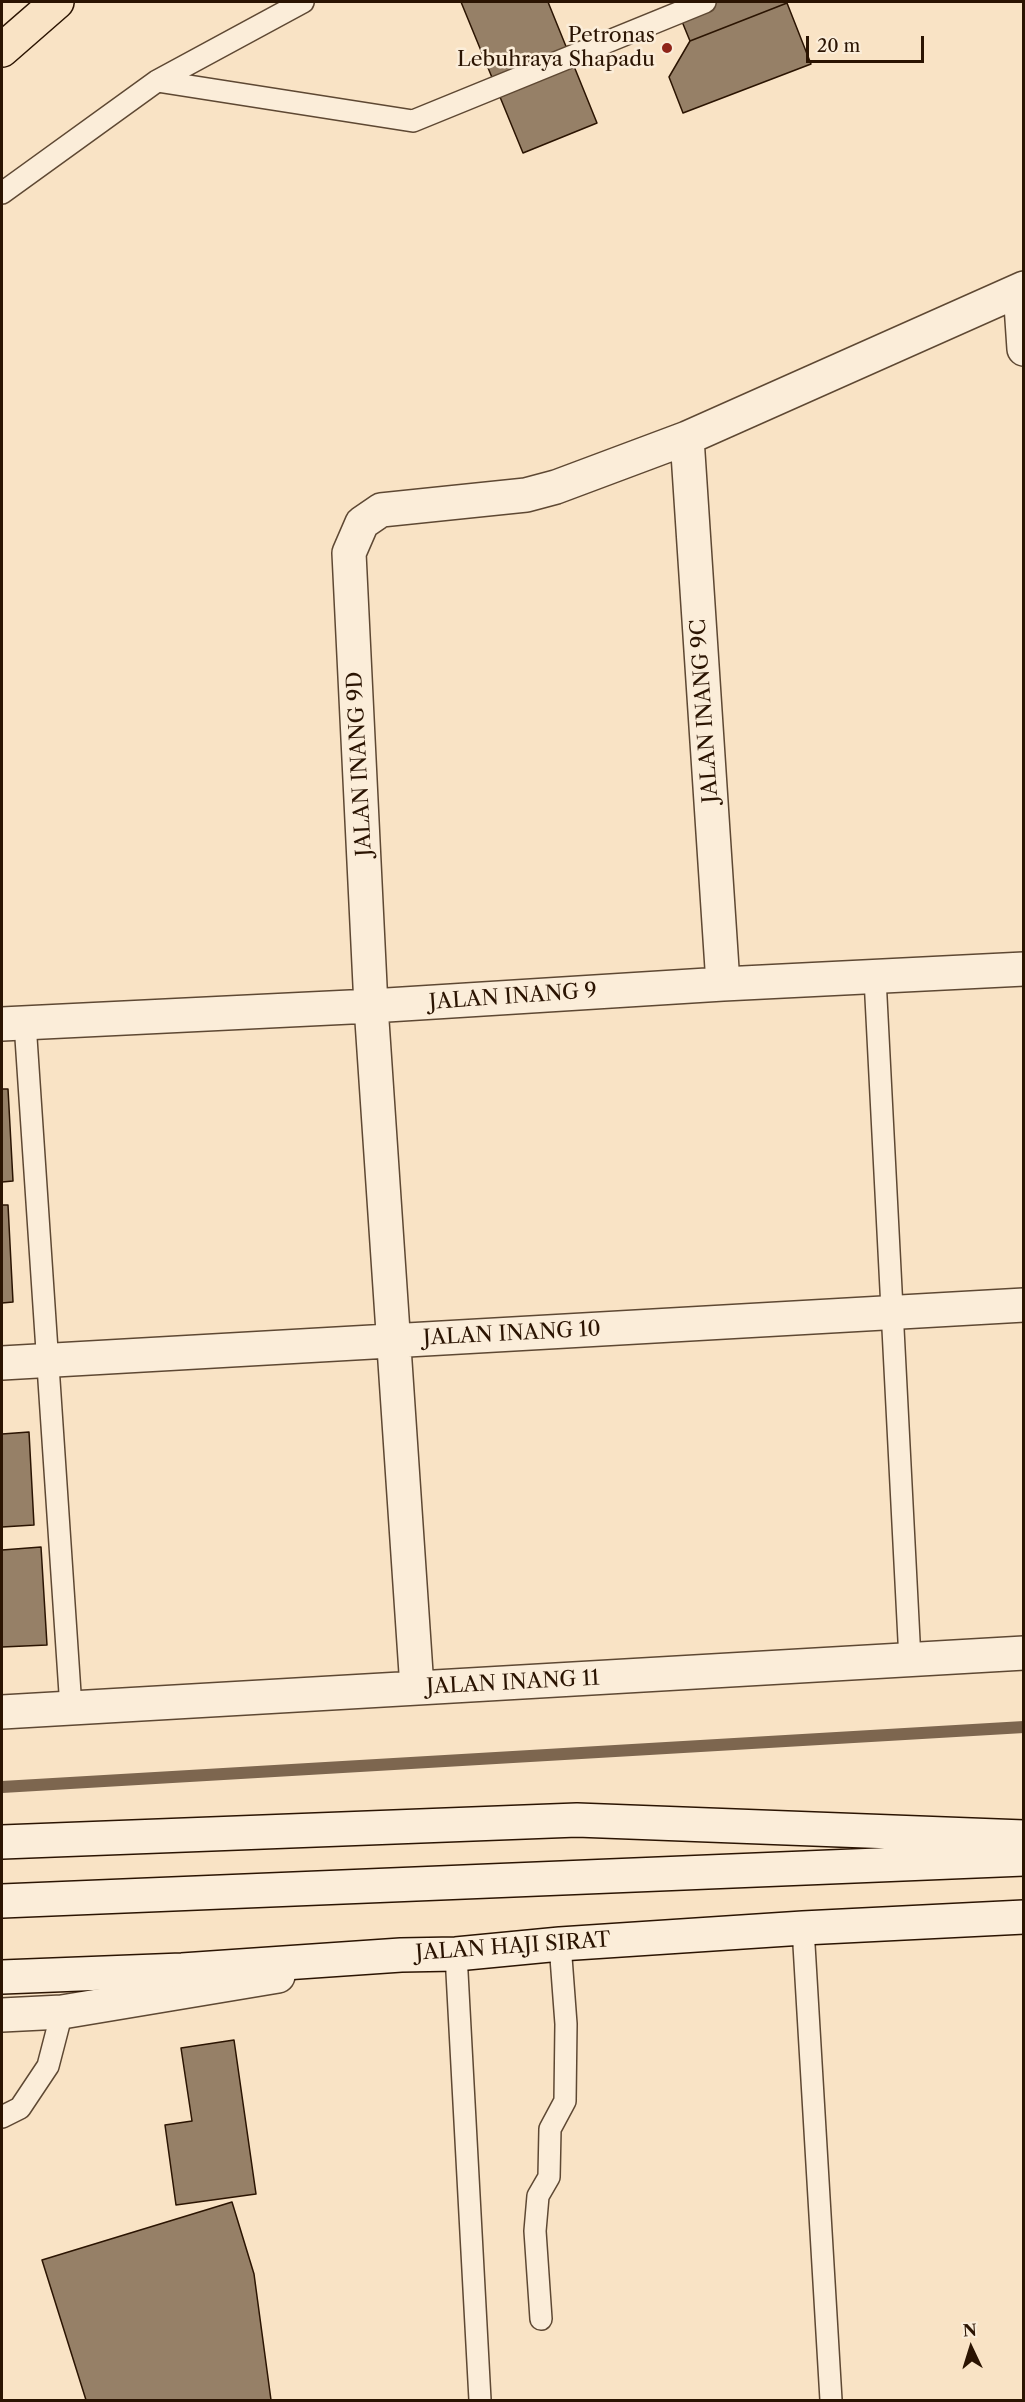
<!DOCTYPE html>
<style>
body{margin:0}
#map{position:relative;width:1025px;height:2402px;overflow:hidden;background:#f9e3c5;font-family:"Libre Caslon Text",serif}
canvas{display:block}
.frame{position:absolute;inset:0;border:3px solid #2b1402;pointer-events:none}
.north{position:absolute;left:941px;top:2318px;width:60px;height:60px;-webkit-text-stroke:4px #fbedd9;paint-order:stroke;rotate:356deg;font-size:16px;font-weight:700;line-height:24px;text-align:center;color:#2b1402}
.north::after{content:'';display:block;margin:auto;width:21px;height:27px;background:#2b1402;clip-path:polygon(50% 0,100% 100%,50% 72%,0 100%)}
.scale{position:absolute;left:806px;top:36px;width:118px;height:27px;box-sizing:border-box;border:3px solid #2b1402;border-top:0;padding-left:8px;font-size:18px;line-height:21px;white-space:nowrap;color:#2b1402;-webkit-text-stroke:4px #fbedd9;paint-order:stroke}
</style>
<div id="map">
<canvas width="1025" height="2402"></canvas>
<div class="frame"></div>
<div class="north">N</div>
<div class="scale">20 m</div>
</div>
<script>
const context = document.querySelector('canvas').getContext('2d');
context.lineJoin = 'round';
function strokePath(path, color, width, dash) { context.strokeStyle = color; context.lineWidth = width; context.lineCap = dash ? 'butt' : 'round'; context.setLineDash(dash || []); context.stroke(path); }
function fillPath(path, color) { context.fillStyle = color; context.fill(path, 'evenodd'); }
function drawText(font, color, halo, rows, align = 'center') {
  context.font = font + ' "Libre Caslon Text",serif'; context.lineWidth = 5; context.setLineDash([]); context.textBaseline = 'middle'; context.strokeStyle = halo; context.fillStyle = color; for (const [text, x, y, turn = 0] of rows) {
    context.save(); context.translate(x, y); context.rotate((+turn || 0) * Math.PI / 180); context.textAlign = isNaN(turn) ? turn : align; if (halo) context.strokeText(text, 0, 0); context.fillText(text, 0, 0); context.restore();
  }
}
strokePath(new Path2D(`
 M2 1787 1024 1727`), '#7d664f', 12);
const building = new Path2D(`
 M461 2H548L597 123 523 153Z
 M674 2H786L787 3 690 41Z
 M787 3 811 64 683 113 669 77 690 41Z
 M2 1089H8L13 1181 2 1182Z
 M2 1205H8L13 1302 2 1303Z
 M29 1432 34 1525 2 1527V1434Z
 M41 1547 47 1645 2 1647V1550Z
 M234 2040 256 2194 176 2205 165 2125 192 2121 181 2048Z
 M232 2202 254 2274 271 2400H86L42 2260Z`);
fillPath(building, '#968067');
strokePath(building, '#2b1402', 1.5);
const lane = new Path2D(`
 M157 81 413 121 705 2
 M2 193 157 81 303 2
 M875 978 910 1660
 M25 1023 71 1708
 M803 1928 831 2400
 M456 1954 480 2400
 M2 2117 20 2108 48 2066 62 2012
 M541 2319 535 2231 538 2196 549 2177 550 2129 565 2101 566 2024 560 1944`);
const street = new Path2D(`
 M1020 290 1024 349
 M687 438 723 984
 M2 1024 371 1006 723 984 1024 969
 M2 1363 1024 1305
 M417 1688 371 1006 349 553 362 523 381 510 526 495 556 487 687 438 1024 288
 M2 1712 1024 1653
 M2 2015 62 2012 278 1976`);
const secondary = new Path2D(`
 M2 1842 577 1820 1024 1837
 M2 1901 1024 1859
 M2 1977 182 1970 401 1955 456 1954 560 1944 803 1928 1024 1917`);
const highway = new Path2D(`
 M2 50 57 2`);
strokePath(lane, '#5e4833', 24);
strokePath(street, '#5e4833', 36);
strokePath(secondary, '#2b1402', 36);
strokePath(highway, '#2b1402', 36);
strokePath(lane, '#fbedd9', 21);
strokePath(street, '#fbedd9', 33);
strokePath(secondary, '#fbedd9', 33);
strokePath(highway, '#f9e3c5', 33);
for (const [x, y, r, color] of [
 [667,48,6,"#8f2418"]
]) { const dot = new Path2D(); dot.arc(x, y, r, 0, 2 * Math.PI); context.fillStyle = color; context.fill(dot); strokePath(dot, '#fbedd9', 2); }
drawText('21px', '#2b1402', '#fbedd9', [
 ["Petronas",655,36],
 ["Lebuhraya Shapadu",655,60]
], 'right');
drawText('21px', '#2b1402', '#fbedd9', [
 ["JALAN INANG 9C",705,711,-94],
 ["JALAN INANG 9D",360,764,-93],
 ["JALAN INANG 9",513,997,-4],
 ["JALAN INANG 10",512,1334,-3],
 ["JALAN INANG 11",513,1683,-3],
 ["JALAN HAJI SIRAT",513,1947,-4]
]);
</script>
